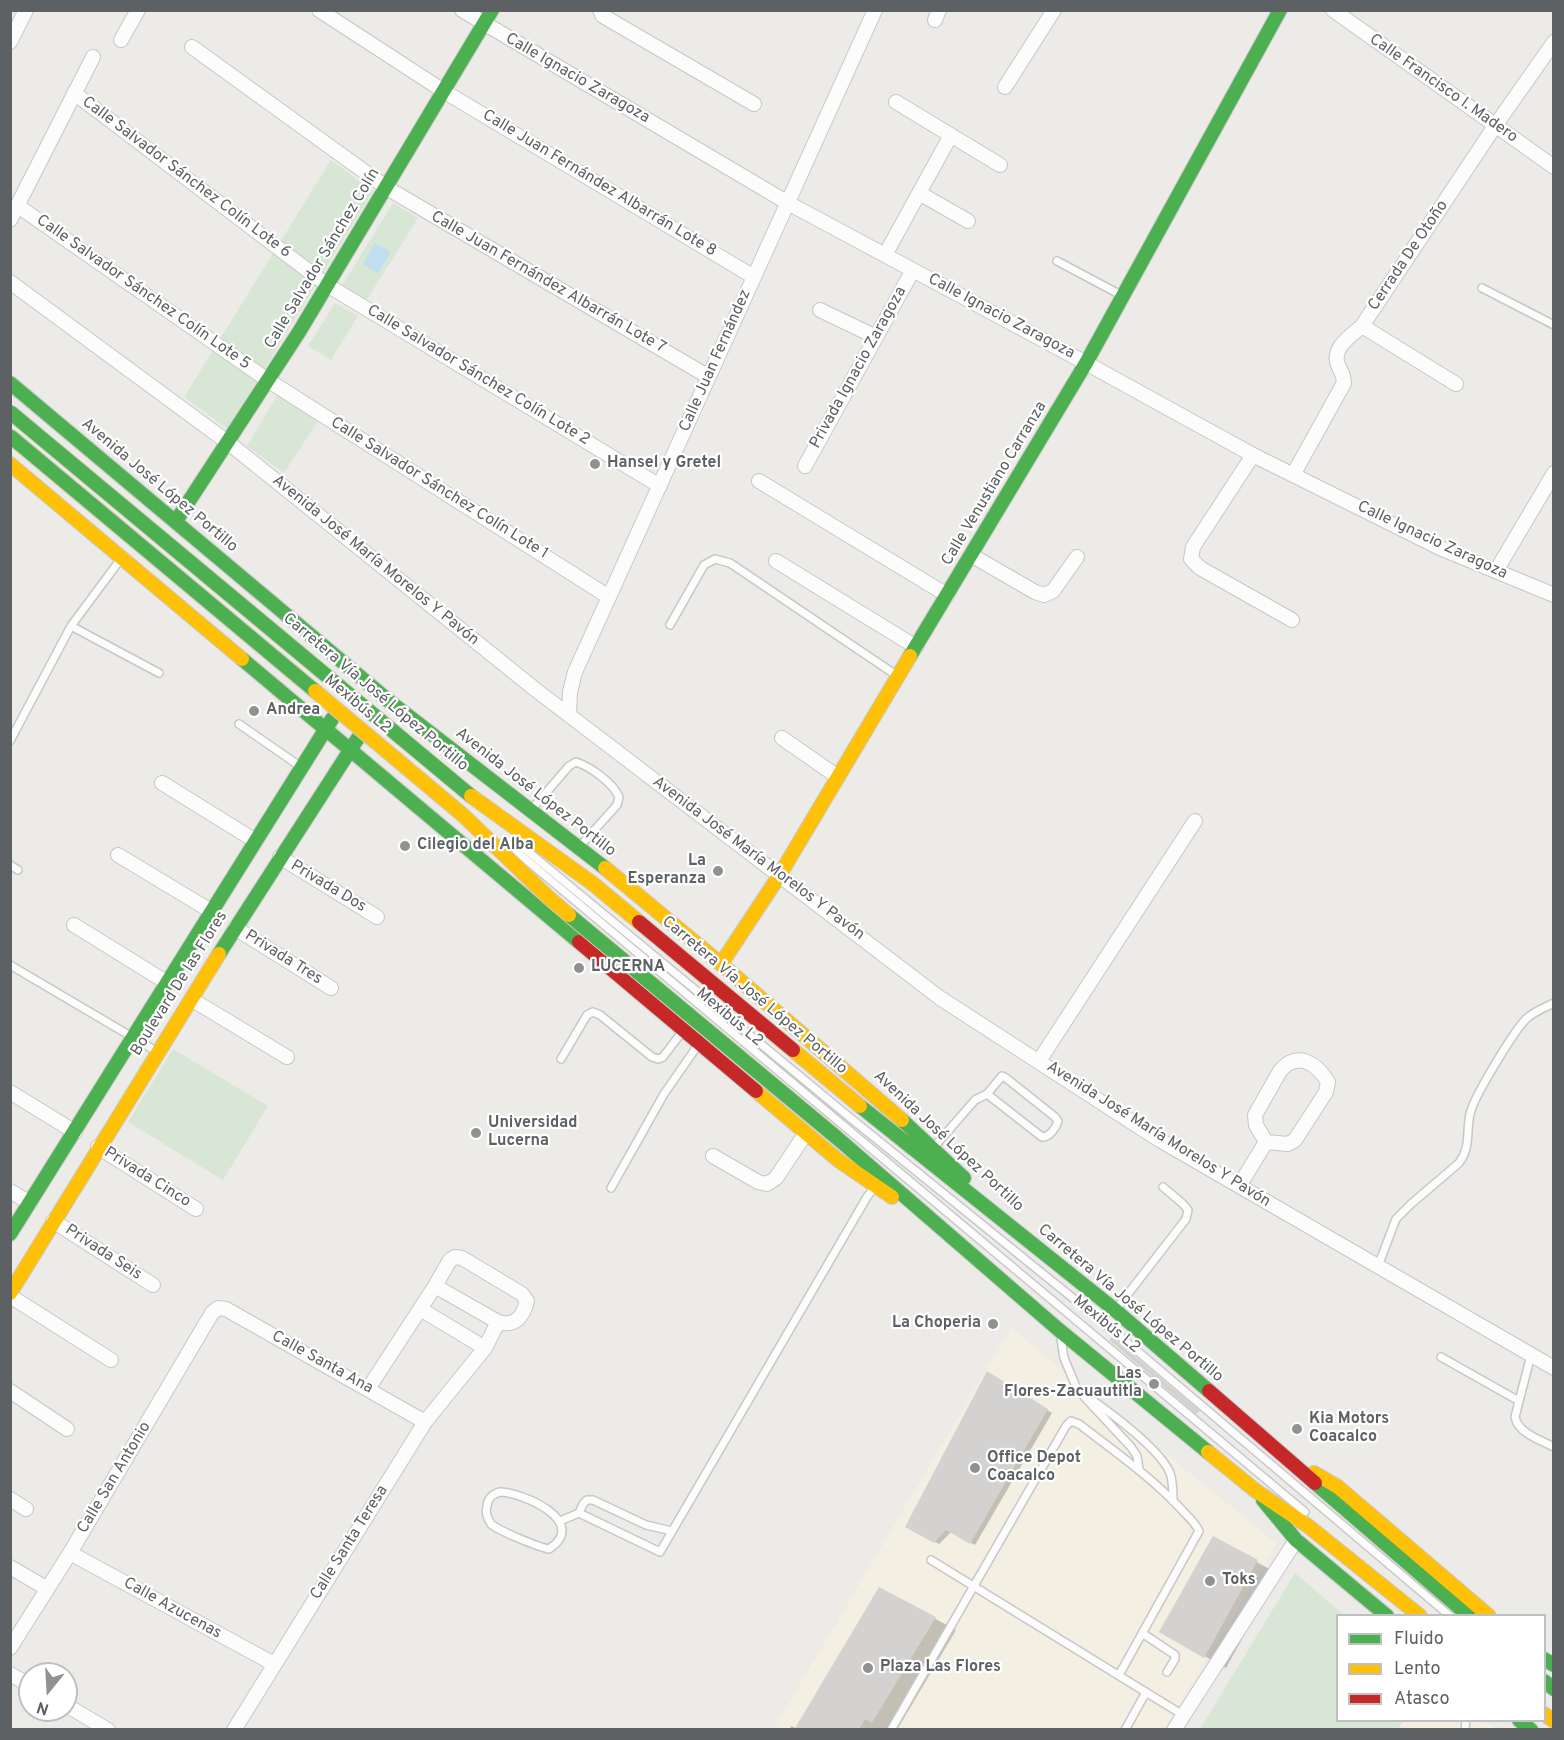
<!DOCTYPE html>
<meta charset="utf-8">
<style>
body{margin:0}
#map{position:relative;width:1564px;height:1740px;overflow:hidden;background:#ecebe8;font-family:Overpass,sans-serif}
canvas{display:block}
.frame{position:absolute;inset:0;border:12px solid #5d6164;pointer-events:none}
.legend{position:absolute;left:1336px;top:1614px;width:210px;height:108px;box-sizing:border-box;background:#fff;border:2px solid #bec0c1;margin:0;padding:8px 10px;list-style:none;font-size:18px;color:#5d6164}
.legend li{display:flex;align-items:center;gap:12px;height:30px}
.legend b{width:30px;border:2px solid #bec0c1}
.north{position:absolute;left:18px;top:1662px;width:60px;height:60px;box-sizing:border-box;background:#fff;border:2px solid #bec0c1;border-radius:50%;rotate:198deg;font-size:16px;font-weight:700;line-height:24px;text-align:center;color:#5d6164}
.north::after{content:'';display:block;margin:auto;width:21px;height:27px;background:#8f9192;clip-path:polygon(50% 0,100% 100%,50% 72%,0 100%)}
</style>
<div id="map">
<canvas width="1564" height="1740"></canvas>
<div class="frame"></div>
<ul class="legend">
<li><b style="height:8px;background:#4caf50"></b>Fluido</li>
<li><b style="height:8px;background:#ffc107"></b>Lento</li>
<li><b style="height:8px;background:#c62828"></b>Atasco</li>
</ul>
<div class="north">N</div>
</div>
<script>
const context = document.querySelector('canvas').getContext('2d');
context.lineJoin = 'round';
function fillPath(path, color) { context.fillStyle = color; context.fill(path, 'evenodd'); }
function strokePath(path, color, width, dash) { context.strokeStyle = color; context.lineWidth = width; context.lineCap = dash ? 'butt' : 'round'; context.setLineDash(dash || []); context.stroke(path); }
function drawText(font, color, halo, rows, align = 'center') {
  context.font = font + ' Overpass,sans-serif'; context.lineWidth = 4.5; context.setLineDash([]); context.textBaseline = 'middle'; context.strokeStyle = halo; context.fillStyle = color; for (const [text, x, y, turn = 0] of rows) {
    context.save(); context.translate(x, y); context.rotate((+turn || 0) * Math.PI / 180); context.textAlign = isNaN(turn) ? turn : align; if (halo) context.strokeText(text, 0, 0); context.fillText(text, 0, 0); context.restore();
  }
}
fillPath(new Path2D(`
 M1011 1328 1277 1544 1164 1729 773 1730Z
 M1403 1720 1483 1721 1496 1729 1398 1730Z`), '#f4efe3');
fillPath(new Path2D(`
 M331 160 373 191 228 429 184 397Z
 M393 203 418 218 364 304 340 289Z
 M335 303 358 316 331 360 308 346Z
 M279 392 320 418 284 473 247 446Z
 M173 1049 268 1106 223 1180 128 1122Z
 M1295 1573 1344 1615 1338 1616V1720L1403 1721 1398 1729H1200Z`), '#d7e6d5');
fillPath(new Path2D(`
 M375 243 391 252 378 273 363 264Z`), '#c1def1');
fillPath(new Path2D(`
 M988 1373 1052 1413 975 1545 951 1532 939 1544 907 1526Z
 M1214 1538 1278 1574 1226 1668 1161 1632Z
 M880 1589 956 1630 897 1730H789L791 1726 796 1728Z`), '#0003');
fillPath(new Path2D(`
 M1112 1337 1200 1411 1196 1414 1109 1340Z
 M987 1371 1048 1409 970 1544 946 1530 934 1543 905 1527Z
 M1213 1536 1258 1560 1204 1658 1159 1632Z
 M879 1587 936 1617 872 1723 865 1719 859 1730H794Z`), '#d3d2d0');
const lane = new Path2D(`
 M1057 261 1121 295
 M1482 288 1554 325
 M670 625 704 565 715 559 730 563 896 675
 M71 626 159 673
 M239 724 301 767
 M10 741 71 626 120 560
 M532 809 569 766 576 762C591 767 613 783 619 797L617 805 581 845
 M511 847 1305 1512
 M525 849 848 1116 1116 1333 1450 1616
 M10 865 18 870
 M10 965 156 1051
 M561 1059 587 1015 593 1012 600 1015 652 1057 658 1059 663 1057 682 1032
 M935 1146 975 1100 987 1094 1002 1076 1006 1078 1055 1117 1058 1121C1056 1128 1050 1137 1042 1137L987 1094
 M611 1188 664 1094 698 1045
 M1378 1266 1396 1219 1411 1204 1459 1163C1471 1147 1466 1132 1470 1114 1473 1098 1514 1031 1526 1019 1533 1012 1544 1008 1554 1003
 M1117 1308 1186 1219 1188 1210 1182 1203 1163 1187
 M1061 1339 1064 1358 1077 1389 1131 1447 1137 1456 1139 1469
 M1531 1355 1515 1417C1518 1433 1540 1440 1554 1447
 M1441 1357 1519 1401
 M1091 1399C1112 1414 1160 1449 1170 1473 1173 1481 1173 1492 1173 1501
 M499 1492C523 1492 590 1522 549 1549 538 1547 499 1531 491 1524 487 1518 485 1512 487 1506 488 1498 492 1495 499 1492Z
 M579 1513 583 1504 587 1500H593L646 1525 672 1531
 M560 1521 579 1513 660 1552 867 1197 874 1188
 M931 1560 1183 1715
 M1142 1633 1175 1655V1659L1167 1672
 M891 1730 1066 1426 1071 1421 1079 1424C1114 1451 1150 1476 1181 1509 1187 1516 1195 1522 1199 1531L1119 1675
 M1125 1730 1146 1692
 M1465 1730 1466 1720`);
const street = new Path2D(`
 M319 10 445 92 754 277
 M462 10 788 203 1086 363 1253 455 1440 548 1554 595
 M600 10 603 16 754 104
 M1333 10 1554 167
 M935 20 939 10
 M121 40 138 10
 M10 42 26 10
 M192 47 387 188 709 377
 M1005 87 1054 10
 M74 93 327 285 660 486
 M896 102 1000 165
 M919 193 968 221
 M18 206 269 381 609 597
 M10 220 93 57
 M885 255 951 135
 M10 282 230 444 536 690 940 998 1158 1139 1554 1368
 M820 310 876 337
 M1362 326 1456 384
 M1253 455 1193 547 1191 559 1200 568 1292 620
 M805 466 913 270
 M1293 475 1344 383C1344 375 1341 372 1338 365 1331 348 1351 336 1362 326L1495 126 1554 42
 M759 481 947 595
 M971 555 1035 592 1044 595 1053 591 1077 557
 M776 561 916 647
 M1496 571 1554 473
 M569 715 570 692 575 672 875 10
 M782 738 838 777
 M162 783 254 840
 M118 855 211 911
 M280 857 377 917
 M74 925 166 982
 M235 928 331 988
 M191 999 287 1057
 M1039 1061 1195 821
 M10 1092 75 1132
 M98 1147 196 1209
 M713 1156 758 1182 767 1184 776 1178 806 1133
 M1239 1186 1266 1142 1288 1144 1295 1140 1326 1092 1328 1082C1317 1064 1298 1050 1280 1071L1255 1115 1256 1125 1266 1142
 M10 1191 30 1203
 M53 1221 153 1285
 M10 1296 111 1360
 M485 1348 498 1322
 M368 1389 435 1286 450 1260 455 1257 462 1258 522 1294 527 1301C523 1317 515 1327 498 1322L435 1286
 M10 1391 67 1429
 M10 1499 26 1509
 M70 1553 274 1664
 M10 1567 46 1588
 M10 1648 70 1553 212 1313 218 1308 226 1309 425 1422
 M10 1674 30 1685
 M66 1705 108 1730
 M234 1730 425 1422 485 1348 420 1309
 M1174 1730 1296 1540`);
const fast = new Path2D(`
 M10 383 389 701 605 868
 M176 521 299 332 492 10
 M910 656 1086 363 1280 10
 M242 659 579 942
 M219 954 358 738
 M860 1106 1115 1310 1209 1391
 M902 1120 964 1178
 M836 1137 1059 1330 1208 1452
 M10 1234 332 719
 M1315 1483 1469 1616
 M1263 1500 1296 1540 1387 1616
 M1544 1659 1554 1665
 M1544 1681 1554 1689
 M1519 1720 1531 1730`);
const slow = new Path2D(`
 M10 464 242 659
 M605 868 721 964 902 1120
 M721 964 779 876 910 656
 M756 1091 838 1160 892 1197
 M10 1293 219 954
 M1208 1452 1256 1491 1308 1526 1420 1616
 M1314 1473 1338 1487 1489 1616
 M1544 1714 1554 1721`);
const jam = new Path2D(`
 M579 942 756 1091
 M1209 1391 1315 1483`);
strokePath(lane, '#c7c7c7', 10);
strokePath(street, '#c7c7c7', 16);
strokePath(fast, '#c9c9c9', 16);
strokePath(slow, '#c9c9c9', 16);
strokePath(jam, '#c9c9c9', 16);
strokePath(lane, '#fcfcfc', 7);
strokePath(street, '#fcfcfc', 14);
strokePath(fast, '#4caf50', 14);
strokePath(slow, '#ffc107', 14);
strokePath(jam, '#c62828', 14);
const fastBridge = new Path2D(`
 M10 412 471 796
 M10 436 315 691
 M569 915 836 1137`);
const slowBridge = new Path2D(`
 M315 691 464 816 548 897 569 915
 M471 796 592 883 639 922
 M793 1050 860 1106`);
const jamBridge = new Path2D(`
 M639 922 793 1050`);
strokePath(fastBridge, '#d1cab9', 16, []);
strokePath(slowBridge, '#d1cab9', 16, []);
strokePath(jamBridge, '#d1cab9', 16, []);
strokePath(fastBridge, '#4caf50', 14);
strokePath(slowBridge, '#ffc107', 14);
strokePath(jamBridge, '#c62828', 14);
for (const [x, y, r, color] of [
 [595,464,6,"#8f9192"],
 [254,711,6,"#8f9192"],
 [405,846,6,"#8f9192"],
 [718,871,6,"#8f9192"],
 [579,968,6,"#8f9192"],
 [476,1133,6,"#8f9192"],
 [993,1324,6,"#8f9192"],
 [1154,1384,6,"#8f9192"],
 [1297,1429,6,"#8f9192"],
 [975,1468,6,"#8f9192"],
 [1210,1581,6,"#8f9192"],
 [868,1668,6,"#8f9192"]
]) { const dot = new Path2D(); dot.arc(x, y, r, 0, 2 * Math.PI); context.fillStyle = color; context.fill(dot); strokePath(dot, '#fff', 2); }
drawText('16px', '#5d6164', '#fff', [
 ["Calle Ignacio Zaragoza",577,79,30],
 ["Calle Francisco I. Madero",1443,89,35],
 ["Calle Salvador Sánchez Colín Lote 6",186,178,37],
 ["Calle Juan Fernández Albarrán Lote 8",599,184,31],
 ["Cerrada De Otoño",1409,256,-56],
 ["Calle Salvador Sánchez Colín",323,259,-59],
 ["Calle Juan Fernández Albarrán Lote 7",548,283,30],
 ["Calle Salvador Sánchez Colín Lote 5",143,293,35],
 ["Calle Ignacio Zaragoza",1001,317,28],
 ["Calle Juan Fernández",716,361,-66],
 ["Privada Ignacio Zaragoza",859,368,-61],
 ["Calle Salvador Sánchez Colín Lote 2",478,376,31],
 ["Calle Venustiano Carranza",995,484,-59],
 ["Avenida José López Portillo",159,486,40],
 ["Calle Salvador Sánchez Colín Lote 1",439,489,32],
 ["Calle Ignacio Zaragoza",1432,541,25],
 ["Avenida José María Morelos Y Pavón",375,561,39],
 ["Carretera Vía José López Portillo",375,693,40],
 ["Mexibús L2",357,705,40],
 ["Avenida José López Portillo",535,793,38],
 ["Avenida José María Morelos Y Pavón",758,859,37],
 ["Privada Dos",328,887,31],
 ["Privada Tres",283,958,32],
 ["Boulevard De las Flores",180,984,-58],
 ["Carretera Vía José López Portillo",754,996,40],
 ["Mexibús L2",729,1018,40],
 ["Avenida José María Morelos Y Pavón",1158,1135,32],
 ["Avenida José López Portillo",948,1142,43],
 ["Privada Cinco",147,1178,32],
 ["Privada Seis",103,1253,33],
 ["Carretera Vía José López Portillo",1130,1304,40],
 ["Mexibús L2",1106,1325,39],
 ["Calle Santa Ana",322,1363,29],
 ["Calle San Antonio",115,1478,-59],
 ["Calle Santa Teresa",350,1543,-58],
 ["Calle Azucenas",172,1609,29]
]);
drawText('bold 16px', '#5d6164', '#fff', [
 ["Hansel y Gretel",607,464],
 ["Andrea",266,711],
 ["Cilegio del Alba",417,846],
 ["La",706,862,"right"],
 ["Esperanza",706,880,"right"],
 ["LUCERNA",591,968],
 ["Universidad",488,1124],
 ["Lucerna",488,1142],
 ["La Choperia",981,1324,"right"],
 ["Las",1142,1375,"right"],
 ["Flores-Zacuautitla",1142,1393,"right"],
 ["Kia Motors",1309,1420],
 ["Coacalco",1309,1438],
 ["Office Depot",987,1459],
 ["Coacalco",987,1477],
 ["Toks",1222,1581],
 ["Plaza Las Flores",880,1668]
], 'left');
</script>
